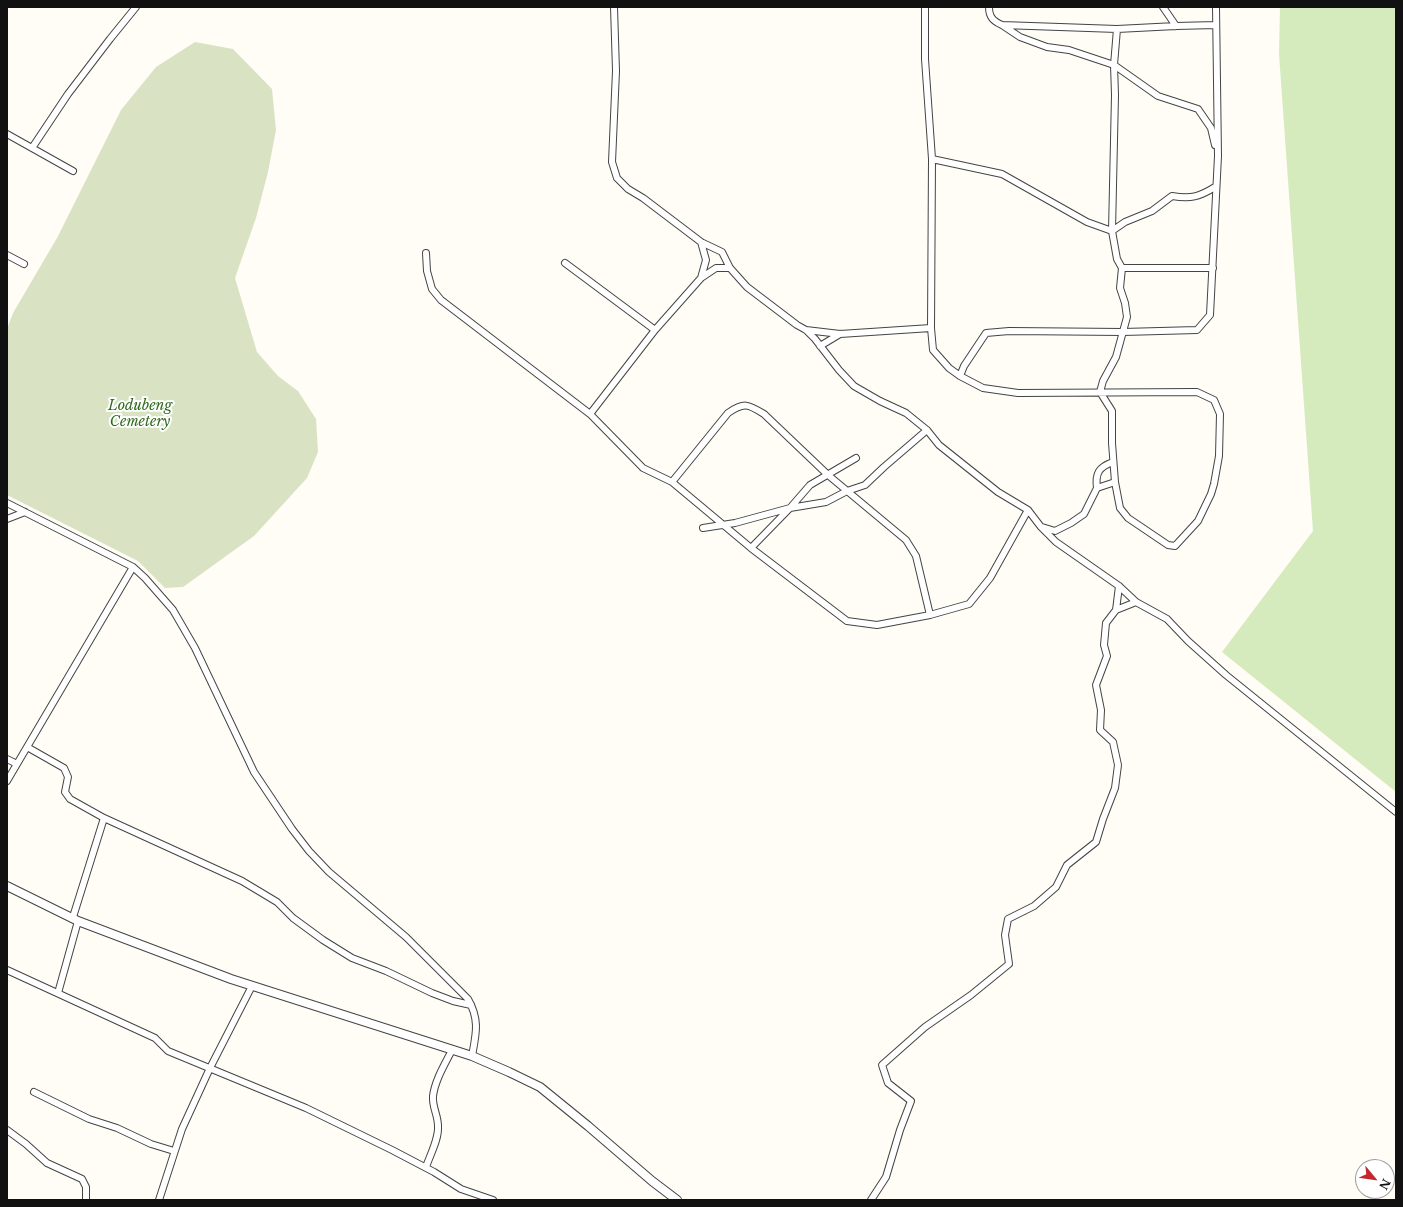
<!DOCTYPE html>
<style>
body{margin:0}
#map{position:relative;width:1403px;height:1207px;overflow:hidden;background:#fffdf5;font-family:"Libre Baskerville",serif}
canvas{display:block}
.frame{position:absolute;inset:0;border:8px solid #111;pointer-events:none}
.north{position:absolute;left:1355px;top:1159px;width:40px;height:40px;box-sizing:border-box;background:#fff;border:1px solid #a0a0a0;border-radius:50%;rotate:119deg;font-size:11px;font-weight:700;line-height:16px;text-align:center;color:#111}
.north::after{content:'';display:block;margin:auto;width:14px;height:18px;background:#c4262e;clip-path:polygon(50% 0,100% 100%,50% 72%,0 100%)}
</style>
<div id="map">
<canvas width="1403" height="1207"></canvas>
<div class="frame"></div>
<div class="north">N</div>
</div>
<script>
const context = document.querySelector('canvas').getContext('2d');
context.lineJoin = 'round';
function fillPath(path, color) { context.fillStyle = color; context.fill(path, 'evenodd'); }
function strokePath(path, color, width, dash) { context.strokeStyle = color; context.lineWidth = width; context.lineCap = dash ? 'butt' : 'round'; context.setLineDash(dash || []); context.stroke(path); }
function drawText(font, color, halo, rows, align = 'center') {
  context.font = font + ' "Libre Baskerville",serif'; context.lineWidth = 4; context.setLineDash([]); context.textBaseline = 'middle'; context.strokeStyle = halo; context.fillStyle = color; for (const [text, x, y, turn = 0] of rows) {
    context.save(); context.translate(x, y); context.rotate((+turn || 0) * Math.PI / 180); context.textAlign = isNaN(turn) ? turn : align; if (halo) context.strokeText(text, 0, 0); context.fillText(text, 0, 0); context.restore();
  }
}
fillPath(new Path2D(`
 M1280 7H1396V792L1222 652 1313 531 1279 54Z`), '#d5ebbd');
fillPath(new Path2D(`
 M195 42 233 49 272 89 276 130 268 172 256 218 235 278 257 352 278 376 298 391 316 419 318 452 307 478 254 536 183 587 165 588 138 561 7 495V329L13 313 57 238 121 110 156 67Z`), '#d9e3c4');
const minor = new Path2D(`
 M614 7 616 71 612 162 617 178 628 189 643 198 701 242 722 252 730 268 747 287 797 325 806 330 815 339 839 370 854 386 880 401 906 413 927 430 939 445 998 492 1028 510 1041 527 1056 542 1119 586 1136 602 1167 619 1188 641 1226 675 1396 812
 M925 7V59L932 159 931 328 933 350 949 368 960 376 983 388 1018 393 1197 392 1214 400 1220 414 1219 456 1214 484 1211 494 1198 521 1175 546 1168 545 1128 518 1120 508 1115 482 1112 443V411L1100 392 1103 381 1116 357 1127 317 1125 303 1120 288 1122 268
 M989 7C989 17 993 21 1002 25L1117 29 1176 26 1216 25
 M1163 7 1176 26
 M1002 25 1020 37 1047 47 1069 50 1114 65 1158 96 1198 109 1211 128 1215 145
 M1117 29 1114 65 1115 95 1112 231 1117 259 1122 268H1213
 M7 134 73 171
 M32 148 68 94 110 39 136 7
 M932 159 1002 174 1087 222 1112 231 1125 222 1152 211 1172 196C1191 199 1199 197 1215 187
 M426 253 427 271 432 289 441 300 590 414 643 468 672 482 751 548 847 621 877 625 930 615 969 604 990 578 1028 510
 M7 255 24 264
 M565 263 655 330
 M701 278 716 268H730
 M806 330 840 334 931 328
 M820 346 840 334
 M960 376 964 366 986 333 1009 331 1123 332 1197 330 1210 315 1218 156 1216 7
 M590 414 655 330 701 278 706 260 701 242
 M672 482 728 413C744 402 748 404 764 414L828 475 906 540 916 556 930 615
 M1097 488C1095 473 1099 467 1113 462
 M7 503 133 567 145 578 173 610 195 648 254 772 292 829 309 851 329 872 406 937 468 999C480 1020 476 1034 472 1056
 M7 519 25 512
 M1042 527 1055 531 1071 523 1084 514 1097 488 1115 482
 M703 528 735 523 790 508 826 502 847 491 865 485 884 467 927 430
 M751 548 790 508 810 485 856 458
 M1116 610 1136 602
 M27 747 64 768 68 777 65 792 70 799 104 818 242 881 277 902 293 918 323 940 352 958 386 971 432 993 453 1001 471 1005
 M7 759 17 764 133 567
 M7 781 17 764
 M73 917 104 818
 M7 970 155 1038 168 1051 306 1108 392 1150 434 1172 461 1189 493 1200
 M58 993 78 921
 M34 1092 89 1119 117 1128 151 1144 174 1151
 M7 1130 26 1144 47 1163 82 1179 86 1187V1200
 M426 1167C430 1155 439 1139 438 1126 438 1115 432 1107 433 1096 435 1080 445 1064 452 1050
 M159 1200 182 1129 210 1068 252 986
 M871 1200 886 1177 900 1130 911 1101 888 1083 882 1065 925 1027 971 995 1009 964 1005 935 1008 919 1034 906 1056 887 1067 865 1096 842 1103 819 1115 788 1118 765 1113 742 1100 730 1101 710 1096 685 1107 656 1104 645 1106 623 1116 610 1119 586`);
const tertiary = new Path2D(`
 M7 886 78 921 231 979 472 1056 509 1072 540 1087 588 1126 652 1181 677 1200`);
strokePath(minor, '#444', 8);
strokePath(tertiary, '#444', 10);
strokePath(minor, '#fff', 6);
strokePath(tertiary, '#fff', 8);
drawText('italic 14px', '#2f6b1f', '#fff', [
 ["Lodubeng",140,406],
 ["Cemetery",140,422]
]);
</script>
